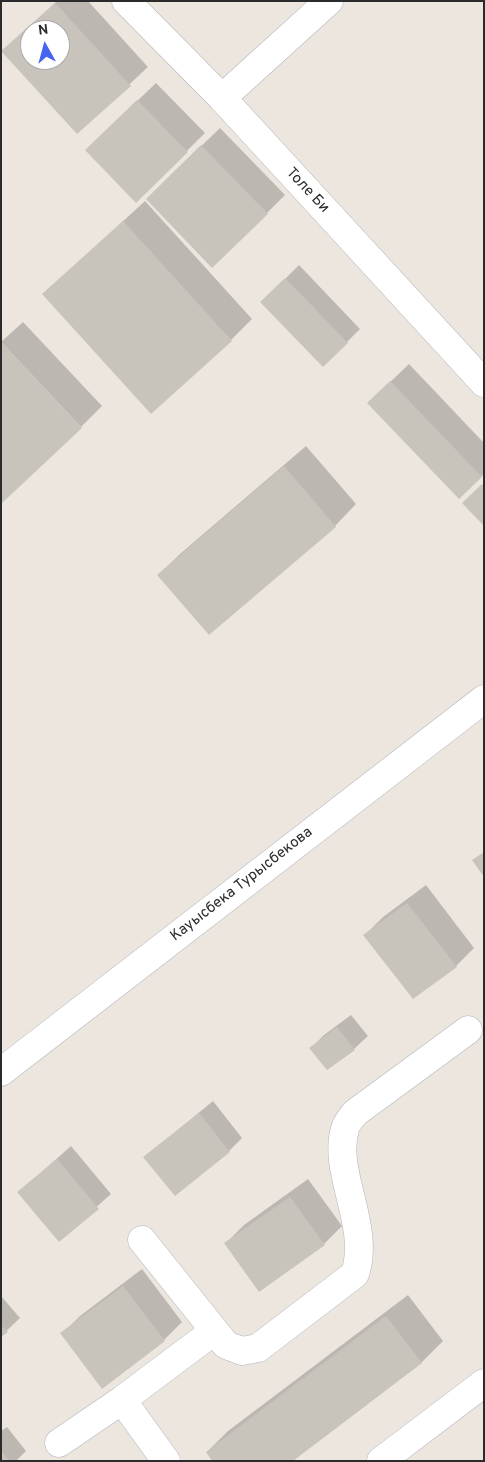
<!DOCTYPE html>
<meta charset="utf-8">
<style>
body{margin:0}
#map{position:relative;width:485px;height:1462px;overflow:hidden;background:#ece6de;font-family:Overpass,sans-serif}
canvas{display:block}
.frame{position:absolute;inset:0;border:2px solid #2b2b2b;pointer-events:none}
.north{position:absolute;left:20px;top:20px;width:50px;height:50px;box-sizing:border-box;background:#fff;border:1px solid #aaa;border-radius:50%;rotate:353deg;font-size:14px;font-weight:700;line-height:20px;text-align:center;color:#2b2b2b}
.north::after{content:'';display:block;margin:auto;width:18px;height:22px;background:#4564f2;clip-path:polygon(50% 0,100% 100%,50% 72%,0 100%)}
</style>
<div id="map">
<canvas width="485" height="1462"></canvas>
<div class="frame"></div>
<div class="north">N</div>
</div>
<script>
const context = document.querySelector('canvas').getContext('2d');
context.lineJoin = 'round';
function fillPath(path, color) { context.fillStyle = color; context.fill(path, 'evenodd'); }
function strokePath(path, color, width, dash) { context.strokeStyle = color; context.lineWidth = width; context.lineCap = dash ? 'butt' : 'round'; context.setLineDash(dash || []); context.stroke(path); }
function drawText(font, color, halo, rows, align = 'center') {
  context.font = font + ' Overpass,sans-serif'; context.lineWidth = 4; context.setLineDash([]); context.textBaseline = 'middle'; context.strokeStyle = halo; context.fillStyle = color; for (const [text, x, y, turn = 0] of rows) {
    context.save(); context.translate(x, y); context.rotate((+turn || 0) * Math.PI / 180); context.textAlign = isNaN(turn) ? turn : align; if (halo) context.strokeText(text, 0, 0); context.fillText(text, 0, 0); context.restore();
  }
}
fillPath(new Path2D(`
 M57 1H88L148 67 77 133 3 51ZM30 30H60V60H30Z
 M156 83 205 133 136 201 105 132Z
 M220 128 285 195 267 213 165 181Z
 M145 201 252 319 231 340 44 294Z
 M299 265 360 329 323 366 262 302Z
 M23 322 102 406 81 427 1 342Z
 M409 364 484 443V474L459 497 387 385Z
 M306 446 356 504 335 526 209 633 158 575 180 554Z
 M426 885 474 948 456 966 413 998 365 935 383 917Z
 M351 1015 368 1036 354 1049 327 1069 311 1048 324 1035Z
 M213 1101 242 1138 229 1151 145 1157Z
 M71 1146 111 1194 59 1240 19 1192Z
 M308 1179 342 1226 324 1244 226 1243 244 1225Z
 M142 1269 182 1322 164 1340 62 1334 80 1316Z
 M408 1295 443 1341 422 1362 291 1461 207 1452 228 1431Z
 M1 1296 20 1318 1 1336Z
 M7 1427 26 1451 16 1461H1V1431Z`), '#0003');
fillPath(new Path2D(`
 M55 3 131 86 77 134 1 51ZM30 30H60V60H30Z
 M137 100 188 152 136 203 85 150Z
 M201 145 268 214 212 268 146 199Z
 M123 221 232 341 151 414 42 294Z
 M285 278 348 343 323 367 260 302Z
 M1 342 82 428 1 504Z
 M390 381 482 477 459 499 367 403Z
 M284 466 336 527 209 635 157 575Z
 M482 484 484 486V526L462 503Z
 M484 852V877L472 860Z
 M407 903 457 967 413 999 363 935Z
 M337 1027 355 1050 327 1070 309 1048Z
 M199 1113 230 1152 175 1196 143 1157Z
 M57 1159 99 1209 59 1242 17 1192Z
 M290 1197 325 1245 259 1292 224 1243Z
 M123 1286 165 1341 102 1389 60 1333Z
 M386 1316 422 1363 293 1461H212L206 1452Z
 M1 1325 8 1332 1 1337Z
 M1 1450 9 1461H1Z`), '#c8c4bc');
const street = new Path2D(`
 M222 98 329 1
 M1 1072 484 699
 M142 1240 226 1345 242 1351 258 1348 355 1274C371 1225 332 1172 345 1129 346 1123 352 1117 355 1113L468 1030
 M122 1400 166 1461
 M59 1443 122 1400 214 1331
 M381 1461 484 1383`);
const secondary = new Path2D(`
 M126 1 222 98 484 383`);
strokePath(street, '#b1b4be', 29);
strokePath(secondary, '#b1b4be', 29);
strokePath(street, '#fff', 28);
strokePath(secondary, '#fff', 28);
drawText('15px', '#2b2b2b', '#fff', [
 ["Толе Би",307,191,47],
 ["Кауысбека Турысбекова",242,885,-38]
]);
</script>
